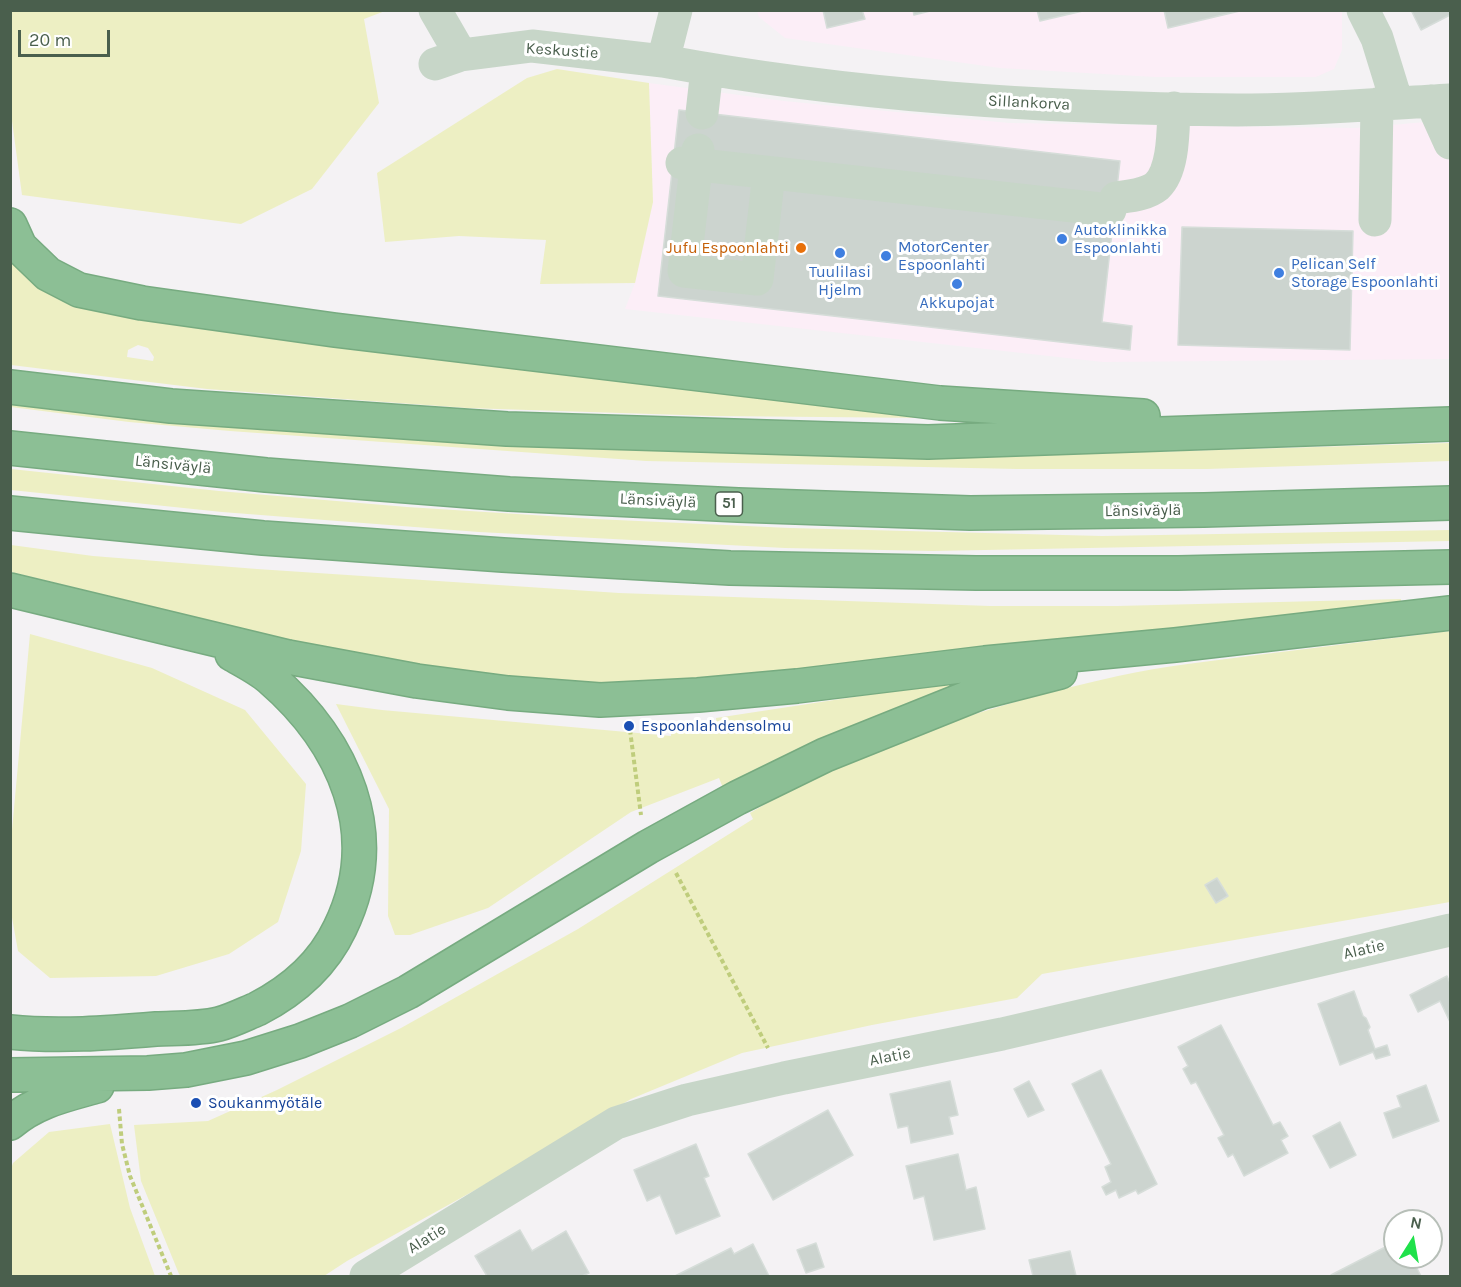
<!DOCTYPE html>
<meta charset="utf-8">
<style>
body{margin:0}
#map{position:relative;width:1461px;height:1287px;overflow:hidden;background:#f4f2f4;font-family:Karla,sans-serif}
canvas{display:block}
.frame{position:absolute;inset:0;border:12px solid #4a5f4d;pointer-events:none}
.north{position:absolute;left:1383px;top:1209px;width:60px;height:60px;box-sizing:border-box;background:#fff;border:2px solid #b7bfb8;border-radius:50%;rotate:11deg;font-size:16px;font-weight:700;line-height:24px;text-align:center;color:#4a5f4d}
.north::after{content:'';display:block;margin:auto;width:21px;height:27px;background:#20e14b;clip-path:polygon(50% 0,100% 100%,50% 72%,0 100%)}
.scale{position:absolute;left:18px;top:30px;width:92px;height:27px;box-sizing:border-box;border:3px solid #4a5f4d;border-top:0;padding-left:8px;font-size:18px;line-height:21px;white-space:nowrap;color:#4a5f4d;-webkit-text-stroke:4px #fff;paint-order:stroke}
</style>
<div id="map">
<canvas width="1461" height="1287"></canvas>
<div class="frame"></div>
<div class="north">N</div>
<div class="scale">20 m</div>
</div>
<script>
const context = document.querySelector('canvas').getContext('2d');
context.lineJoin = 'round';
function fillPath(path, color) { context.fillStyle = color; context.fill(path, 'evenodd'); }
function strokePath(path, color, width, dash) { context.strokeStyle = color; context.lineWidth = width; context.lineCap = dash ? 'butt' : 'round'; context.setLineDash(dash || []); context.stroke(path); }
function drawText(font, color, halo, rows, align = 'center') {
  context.font = font + ' Karla,sans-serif'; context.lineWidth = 6; context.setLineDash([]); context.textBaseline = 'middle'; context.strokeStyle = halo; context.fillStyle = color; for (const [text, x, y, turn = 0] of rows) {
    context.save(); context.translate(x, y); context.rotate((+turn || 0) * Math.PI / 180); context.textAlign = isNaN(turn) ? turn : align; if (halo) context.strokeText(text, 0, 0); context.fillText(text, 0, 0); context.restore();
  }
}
fillPath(new Path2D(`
 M757 11H1342V50L1334 69 1316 77H1155L1000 68 785 38 759 17Z
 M649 83 784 101 1009 123 1355 128 1450 120V359L1103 362 625 309 635 283 653 202Z`), '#fceef7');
fillPath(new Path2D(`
 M10 11H385L364 19 379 103 312 189 241 224 22 195 10 106Z
 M557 69 649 83 653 202 635 283 540 284 546 240 459 236 385 242 377 173 527 78Z
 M10 251 56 294 106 313 936 416 929 418 713 416 467 408 207 389 11 365ZM138 345 148 348 154 357 153 361 127 357 128 350Z
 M11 397 1080 450 1150 452 1450 443V461L1207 469H1017L646 461 230 431 129 422 11 407Z
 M11 469 219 491 407 507 595 519 790 528 1102 536 1450 530V541L933 551 785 548 479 532 222 512 11 490Z
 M11 545 93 556 257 569 619 593 990 606H1117L1401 599V603L1040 646 650 684 522 680 364 658 11 572Z
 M1450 631V902L1042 974 1017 998 872 1025 742 1053 631 1099 515 1168 347 1261 324 1276H181L179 1274 141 1181 134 1125 208 1121 277 1090 401 1028 578 929 753 819 750 813C862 746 991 704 1118 676 1164 666 1211 661 1257 655 1322 647 1386 639 1450 631Z
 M30 634 152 668 245 710 306 784 301 851 278 922 229 954 156 976 50 978 18 951 11 912V841Z
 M967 682C933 697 898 707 864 721 816 741 769 763 723 788L719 778 631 812 488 908 410 935H395L388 916 389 809 336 704 382 710 671 736V729H717L716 718 880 693Z
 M110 1124 130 1208 155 1276H11L10 1172 13 1163 49 1132Z`), '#edefc3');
const building = new Path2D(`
 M823 10H862L865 19 827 28Z
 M913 10H934L914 15Z
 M1037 10H1087L1040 21Z
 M1164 10H1244L1168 28Z
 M1411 10H1450V15L1421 30Z
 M679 110 1120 161 1102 322 1132 326 1130 350 658 296Z
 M1182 227 1353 231 1350 350 1178 345Z
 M1217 878 1228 896 1216 903 1205 885Z
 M1447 976 1450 983V1022L1440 1001 1418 1012 1410 995Z
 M1354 991 1363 1016 1366 1018 1370 1027 1368 1030 1375 1049 1387 1045 1390 1055 1376 1059 1373 1052 1340 1065 1318 1004Z
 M1221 1025 1273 1125 1280 1122 1288 1136 1281 1140 1288 1153 1244 1176 1233 1154 1228 1157 1218 1138 1224 1135 1196 1082 1191 1084 1183 1069 1188 1066 1178 1047Z
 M1101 1070 1157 1184 1138 1194 1136 1190 1119 1198 1116 1190 1106 1195 1102 1187 1111 1182 1105 1167 1111 1164 1072 1084Z
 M950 1081 958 1115 949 1117 953 1134 911 1143 908 1126 898 1128 890 1094Z
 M1029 1081 1044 1110 1028 1117 1014 1089Z
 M1426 1085 1439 1121 1393 1138 1384 1113 1401 1107 1397 1096Z
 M828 1110 853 1155 773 1200 748 1154Z
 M1340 1122 1356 1155 1330 1168 1313 1136Z
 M696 1144 709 1176 704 1178 720 1216 676 1234 660 1195 647 1201 634 1170Z
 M958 1154 966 1190 976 1187 985 1229 934 1240 924 1196 914 1199 906 1166Z
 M520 1230 532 1251 566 1231 589 1273 582 1276H487L475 1256Z
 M1395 1242V1257H1411L1421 1276H1332L1331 1275Z
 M816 1243 824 1267 806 1273 797 1250Z
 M753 1244 769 1276H675L731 1248 734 1254Z
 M1070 1251 1076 1276H1033L1029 1260Z`);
fillPath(building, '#ccd4cf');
strokePath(building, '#d6ddd9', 1.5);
const highway = new Path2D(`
 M10 225 20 247 48 274 79 290 142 303 334 330 940 403 1143 416
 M10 387 171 406 507 429 928 442 1450 424
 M10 448 266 475 509 494 738 505 970 513 1204 510 1450 503
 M10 513 263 538 503 555 730 568 976 573H1178L1450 567
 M10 590 288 657 417 681 508 693 600 700 698 695 797 686 985 663 1175 645 1450 613
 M10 1032C58 1037 108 1033 156 1029 176 1028 199 1029 219 1024 231 1021 245 1014 257 1009 292 991 323 964 340 928 386 834 344 742 270 678 260 669 244 661 232 654
 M10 1075 148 1073 186 1070 246 1058 300 1041 350 1021 408 992 648 847 737 798 825 755 982 692 1060 672
 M10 1123C36 1101 65 1095 97 1086`);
strokePath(highway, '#77ab80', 36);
strokePath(new Path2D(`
 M630 730 641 815
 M676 873 768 1048
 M119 1109 122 1144 130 1176 171 1276`), '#bfcd7c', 4, [4.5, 3]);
strokePath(new Path2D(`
 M435 10 461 55
 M676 10 663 61C852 96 1045 108 1237 110 1308 110 1380 104 1450 100
 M1363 10 1377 38 1397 103
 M435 64 461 55 532 46 663 61
 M1431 101 1450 143
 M702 113 707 69
 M698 150 684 271 757 279 769 173
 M682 163 1110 210
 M1116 198C1129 196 1146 195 1157 186 1174 170 1173 130 1174 108
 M1375 220 1377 104
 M366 1276 616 1123 687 1100 784 1078 1002 1034 1450 930`), '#c7d6c8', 33);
strokePath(highway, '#8cbf95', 33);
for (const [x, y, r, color] of [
 [1062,239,6,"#3f7fe0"],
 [801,248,6,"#e8710a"],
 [840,253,6,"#3f7fe0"],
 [886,256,6,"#3f7fe0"],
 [1279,273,6,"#3f7fe0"],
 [957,284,6,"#3f7fe0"],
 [629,726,6,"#1a4fb4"],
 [196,1103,6,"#1a4fb4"]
]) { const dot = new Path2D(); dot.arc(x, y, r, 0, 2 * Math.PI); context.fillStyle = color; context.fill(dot); strokePath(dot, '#fff', 2); }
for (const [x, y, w] of [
 [729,504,27]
]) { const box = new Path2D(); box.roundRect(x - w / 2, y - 12, w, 24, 4.5); context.fillStyle = '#fff'; context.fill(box); strokePath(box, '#4a5f4d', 1.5); }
drawText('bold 15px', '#4a5f4d', null, [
 ["51",729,504]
]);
drawText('16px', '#4a5f4d', '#fff', [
 ["Keskustie",562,51,4],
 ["Sillankorva",1029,103,3],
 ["Länsiväylä",173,465,6],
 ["Länsiväylä",658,501,3],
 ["Länsiväylä",1143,511,-1],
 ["Alatie",1364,950,-13],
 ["Alatie",890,1057,-11],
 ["Alatie",427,1239,-32]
]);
drawText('16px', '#366cbe', '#fff', [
 ["Autoklinikka",1074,230],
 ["Espoonlahti",1074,248],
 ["MotorCenter",898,247],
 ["Espoonlahti",898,265],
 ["Pelican Self",1291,264],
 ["Storage Espoonlahti",1291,282],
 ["Tuulilasi",840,272,"center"],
 ["Hjelm",840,290,"center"],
 ["Akkupojat",957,303,"center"]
], 'left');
drawText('16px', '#c56008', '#fff', [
 ["Jufu Espoonlahti",789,248]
], 'right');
drawText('16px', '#164399', '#fff', [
 ["Espoonlahdensolmu",641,726],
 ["Soukanmyötäle",208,1103]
], 'left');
</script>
